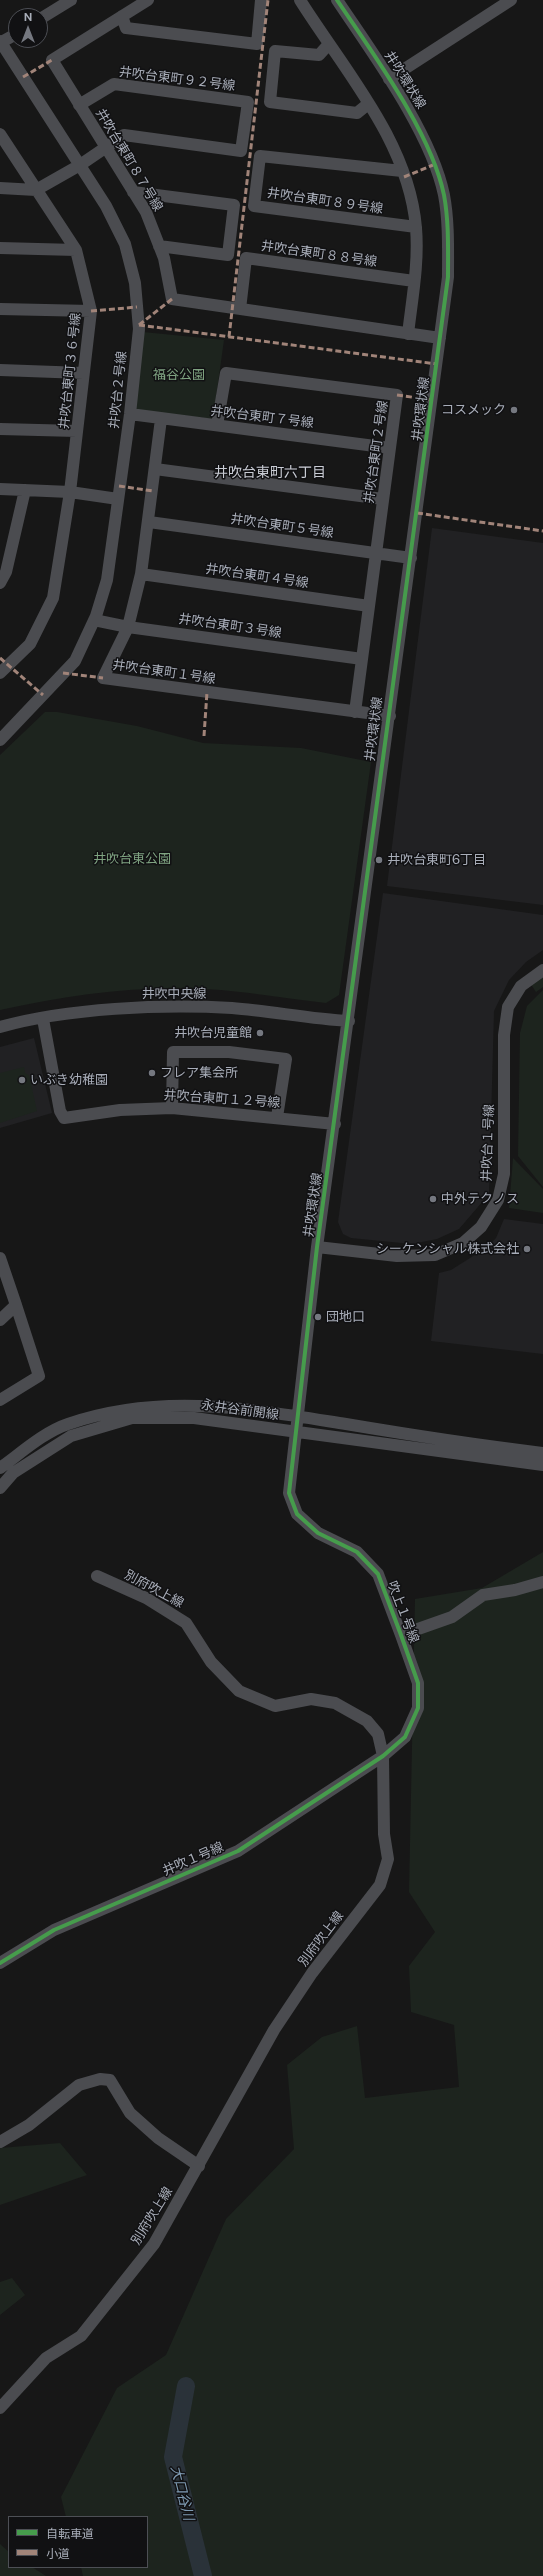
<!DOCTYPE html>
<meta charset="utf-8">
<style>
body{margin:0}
#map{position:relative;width:543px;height:2576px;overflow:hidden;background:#171717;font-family:"Public Sans","Noto Sans JP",sans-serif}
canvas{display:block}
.legend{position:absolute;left:8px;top:2516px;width:140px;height:52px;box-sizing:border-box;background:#111113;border:1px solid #4d4f55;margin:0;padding:5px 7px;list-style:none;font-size:12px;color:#a8adb8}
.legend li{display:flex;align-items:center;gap:8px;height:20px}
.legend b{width:20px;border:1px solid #4d4f55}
.north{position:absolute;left:8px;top:8px;width:40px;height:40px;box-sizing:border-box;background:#111113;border:1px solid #4d4f55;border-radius:50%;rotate:0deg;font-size:11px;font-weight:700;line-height:16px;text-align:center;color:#a8adb8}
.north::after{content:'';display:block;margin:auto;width:14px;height:18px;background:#757880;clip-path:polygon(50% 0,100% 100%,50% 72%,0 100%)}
</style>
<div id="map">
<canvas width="543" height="2576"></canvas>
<ul class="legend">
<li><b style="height:5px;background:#469c4c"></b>自転車道</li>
<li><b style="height:5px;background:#a18479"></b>小道</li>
</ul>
<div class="north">N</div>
</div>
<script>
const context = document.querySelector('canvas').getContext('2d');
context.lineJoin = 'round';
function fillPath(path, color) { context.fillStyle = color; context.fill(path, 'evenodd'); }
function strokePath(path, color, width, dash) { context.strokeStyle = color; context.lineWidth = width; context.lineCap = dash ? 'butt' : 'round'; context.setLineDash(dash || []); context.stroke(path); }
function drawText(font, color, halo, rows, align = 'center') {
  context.font = font + ' "Public Sans","Noto Sans JP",sans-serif'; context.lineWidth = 3; context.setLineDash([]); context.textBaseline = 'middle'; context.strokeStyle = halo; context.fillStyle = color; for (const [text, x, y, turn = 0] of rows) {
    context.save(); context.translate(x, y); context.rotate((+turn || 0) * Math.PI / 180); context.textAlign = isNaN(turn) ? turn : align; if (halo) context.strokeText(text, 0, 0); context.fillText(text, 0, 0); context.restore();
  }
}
fillPath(new Path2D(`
 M432 528 543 543V905L387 886Z
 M383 893 543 915V950L526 962 509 980 494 1011 489 1194 459 1229 437 1239 412 1244 351 1238 343 1234 338 1222Z
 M34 1038 52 1113 0 1128V1047Z
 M504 1219 543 1224V1354L431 1341 439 1273 451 1270 486 1248 496 1238Z`), '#212123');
fillPath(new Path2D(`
 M143 332 224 340 213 419 135 410Z
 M45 712H57L137 726 203 743 301 748 371 762 339 995 326 1003C291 999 256 993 221 990 147 984 72 994 0 1010V755Z
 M543 975V987L536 992 530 983Z
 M543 990V1187L518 1156 520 1033 527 1006Z
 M24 1067 25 1073 29 1075 37 1111 0 1123V1073Z
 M513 1158 543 1189V1213L509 1208Z
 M543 1552V2576H83L81 2567H147V2517H66L61 2497 117 2388 166 2355 226 2219 294 2149 287 2065 322 2037 357 2026 365 2098 459 2087 454 2025 411 2012 409 1966 435 1932 409 1892 415 1599 482 1588Z
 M60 2143 87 2175 0 2205V2148Z
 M12 2278 25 2295 0 2315V2282Z
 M0 2544 9 2552V2567H32L46 2576H0Z`), '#1d241e');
strokePath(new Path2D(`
 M186 2386 173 2457 203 2576`), '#2a3239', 18);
strokePath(new Path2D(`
 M148 0 52 60 146 212 164 258 172 299 440 338
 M300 0C344 70 409 142 416 228 419 263 412 299 408 334
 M122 16 126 28 257 44 261 0
 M40 19 71 0
 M0 41 106 206 125 244 135 283 139 329 130 414 107 580 96 616 75 661 0 740
 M0 43 16 34
 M328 45 319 55 275 51 270 102 357 113 368 104
 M389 79 511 0
 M0 134 76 250 91 311 70 492 53 598 30 644 0 673
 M402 171 260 156 254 206 416 227
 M0 188 36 190 80 165 124 135 241 151 248 102 114 84 79 105
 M133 192 234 205 228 255 159 246
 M0 248 76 250
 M0 309 91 311
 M240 309 246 258 414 281
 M0 370 83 373
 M130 414 390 448
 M161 419 141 574 128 627 103 678 390 716
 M217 425 226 373 397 395 355 712
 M0 429 77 431
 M155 469 383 499
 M0 489 70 492 118 499
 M149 522 411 558
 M141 574 369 606
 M0 583 6 572 25 490
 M94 620 128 627 362 659
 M43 1019 60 1111 64 1118 120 1110 172 1108 335 1124
 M0 1027C68 1008 161 1004 232 1008 271 1011 310 1019 349 1021
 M172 1108 173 1052H229L286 1059 277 1117
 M317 1247 397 1256 435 1255 463 1243 481 1227 498 1200 504 1174V1035L508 1007 521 986 543 970
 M0 1258 16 1305
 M0 1320 16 1305 39 1376 0 1400
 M0 1468C21 1453 44 1432 68 1424 162 1392 251 1409 346 1424 411 1435 477 1445 543 1453
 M0 1488 13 1473 71 1436 132 1418H194L543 1465
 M401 1635 452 1617 483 1595 515 1590 543 1582
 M0 1963 54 1930 238 1851 383 1756 405 1737 418 1708V1683L401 1635 378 1574 357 1552 318 1533 297 1514 289 1493 317 1247 448 277C448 250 449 222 444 195 431 132 373 54 337 0
 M0 2142 29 2125 79 2085 100 2079 110 2080 130 2113 158 2138 199 2166
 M0 2408 46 2358 81 2336 154 2244 274 2030 312 1973 380 1885 388 1859 384 1834 383 1756 378 1734 367 1721 335 1703 311 1699 275 1706 239 1691 211 1662 186 1623 146 1598 97 1576`), '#4b4c50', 12);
strokePath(new Path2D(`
 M23 77 52 60
 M404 177 433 165
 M91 311 137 307
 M139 325 437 364
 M139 325 172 299
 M229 337 268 0
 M397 395 432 400
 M119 486 153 491
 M417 513 543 531
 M0 658 43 695
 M63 673 103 678
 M204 736 207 692`), '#a18479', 3, [6, 3]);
strokePath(new Path2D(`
 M0 1963 54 1930 238 1851 383 1756 405 1737 418 1708V1683L401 1635 378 1574 357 1552 318 1533 297 1514 289 1493 317 1247 448 277C448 250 449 222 444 195 431 132 373 54 337 0`), '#469c4c', 4);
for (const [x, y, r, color] of [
 [514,410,4,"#757880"],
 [379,860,4,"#757880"],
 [260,1033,4,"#757880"],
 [152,1073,4,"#757880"],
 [22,1080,4,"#757880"],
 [433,1199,4,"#757880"],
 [527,1249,4,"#757880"],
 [318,1317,4,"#757880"]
]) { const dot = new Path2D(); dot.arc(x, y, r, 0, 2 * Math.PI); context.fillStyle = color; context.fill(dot); strokePath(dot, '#111113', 1.5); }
drawText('13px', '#a8adb8', '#111113', [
 ["井吹台東町９２号線",177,79,7],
 ["井吹環状線",405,80,58],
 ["井吹台東町８７号線",129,160,59],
 ["井吹台東町８９号線",325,201,8],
 ["井吹台東町８８号線",319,254,8],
 ["井吹台東町３６号線",70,371,-84],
 ["井吹台２号線",118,390,-84],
 ["井吹環状線",421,409,-83],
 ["井吹台東町７号線",262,417,7],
 ["井吹台東町２号線",376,452,-82],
 ["井吹台東町５号線",282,526,8],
 ["井吹台東町４号線",257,576,8],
 ["井吹台東町３号線",230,626,8],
 ["井吹台東町１号線",164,672,8],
 ["井吹環状線",374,729,-83],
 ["井吹中央線",174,994],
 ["井吹台東町１２号線",222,1099,4],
 ["井吹台１号線",488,1143,-88],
 ["井吹環状線",313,1205,-82],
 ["永井谷前開線",240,1410,8],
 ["別府吹上線",154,1589,28],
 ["吹上１号線",403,1612,69],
 ["井吹１号線",193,1859,-23],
 ["別府吹上線",321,1939,-53],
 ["別府吹上線",152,2216,-58]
]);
drawText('13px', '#7fa381', '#111113', [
 ["福谷公園",179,375],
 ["井吹台東公園",132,859]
]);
drawText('13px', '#a8adb8', '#111113', [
 ["コスメック",506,410,"right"],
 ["井吹台東町6丁目",387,860],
 ["井吹台児童館",252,1033,"right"],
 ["フレア集会所",160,1073],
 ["いぶき幼稚園",30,1080],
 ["中外テクノス",441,1199],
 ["シーケンシャル株式会社",519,1249,"right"],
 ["団地口",326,1317]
], 'left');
drawText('14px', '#c9ccd4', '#111113', [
 ["井吹台東町六丁目",270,473]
]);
drawText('italic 14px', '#7f9bb3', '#111113', [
 ["大口谷川",182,2493,76]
]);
</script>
